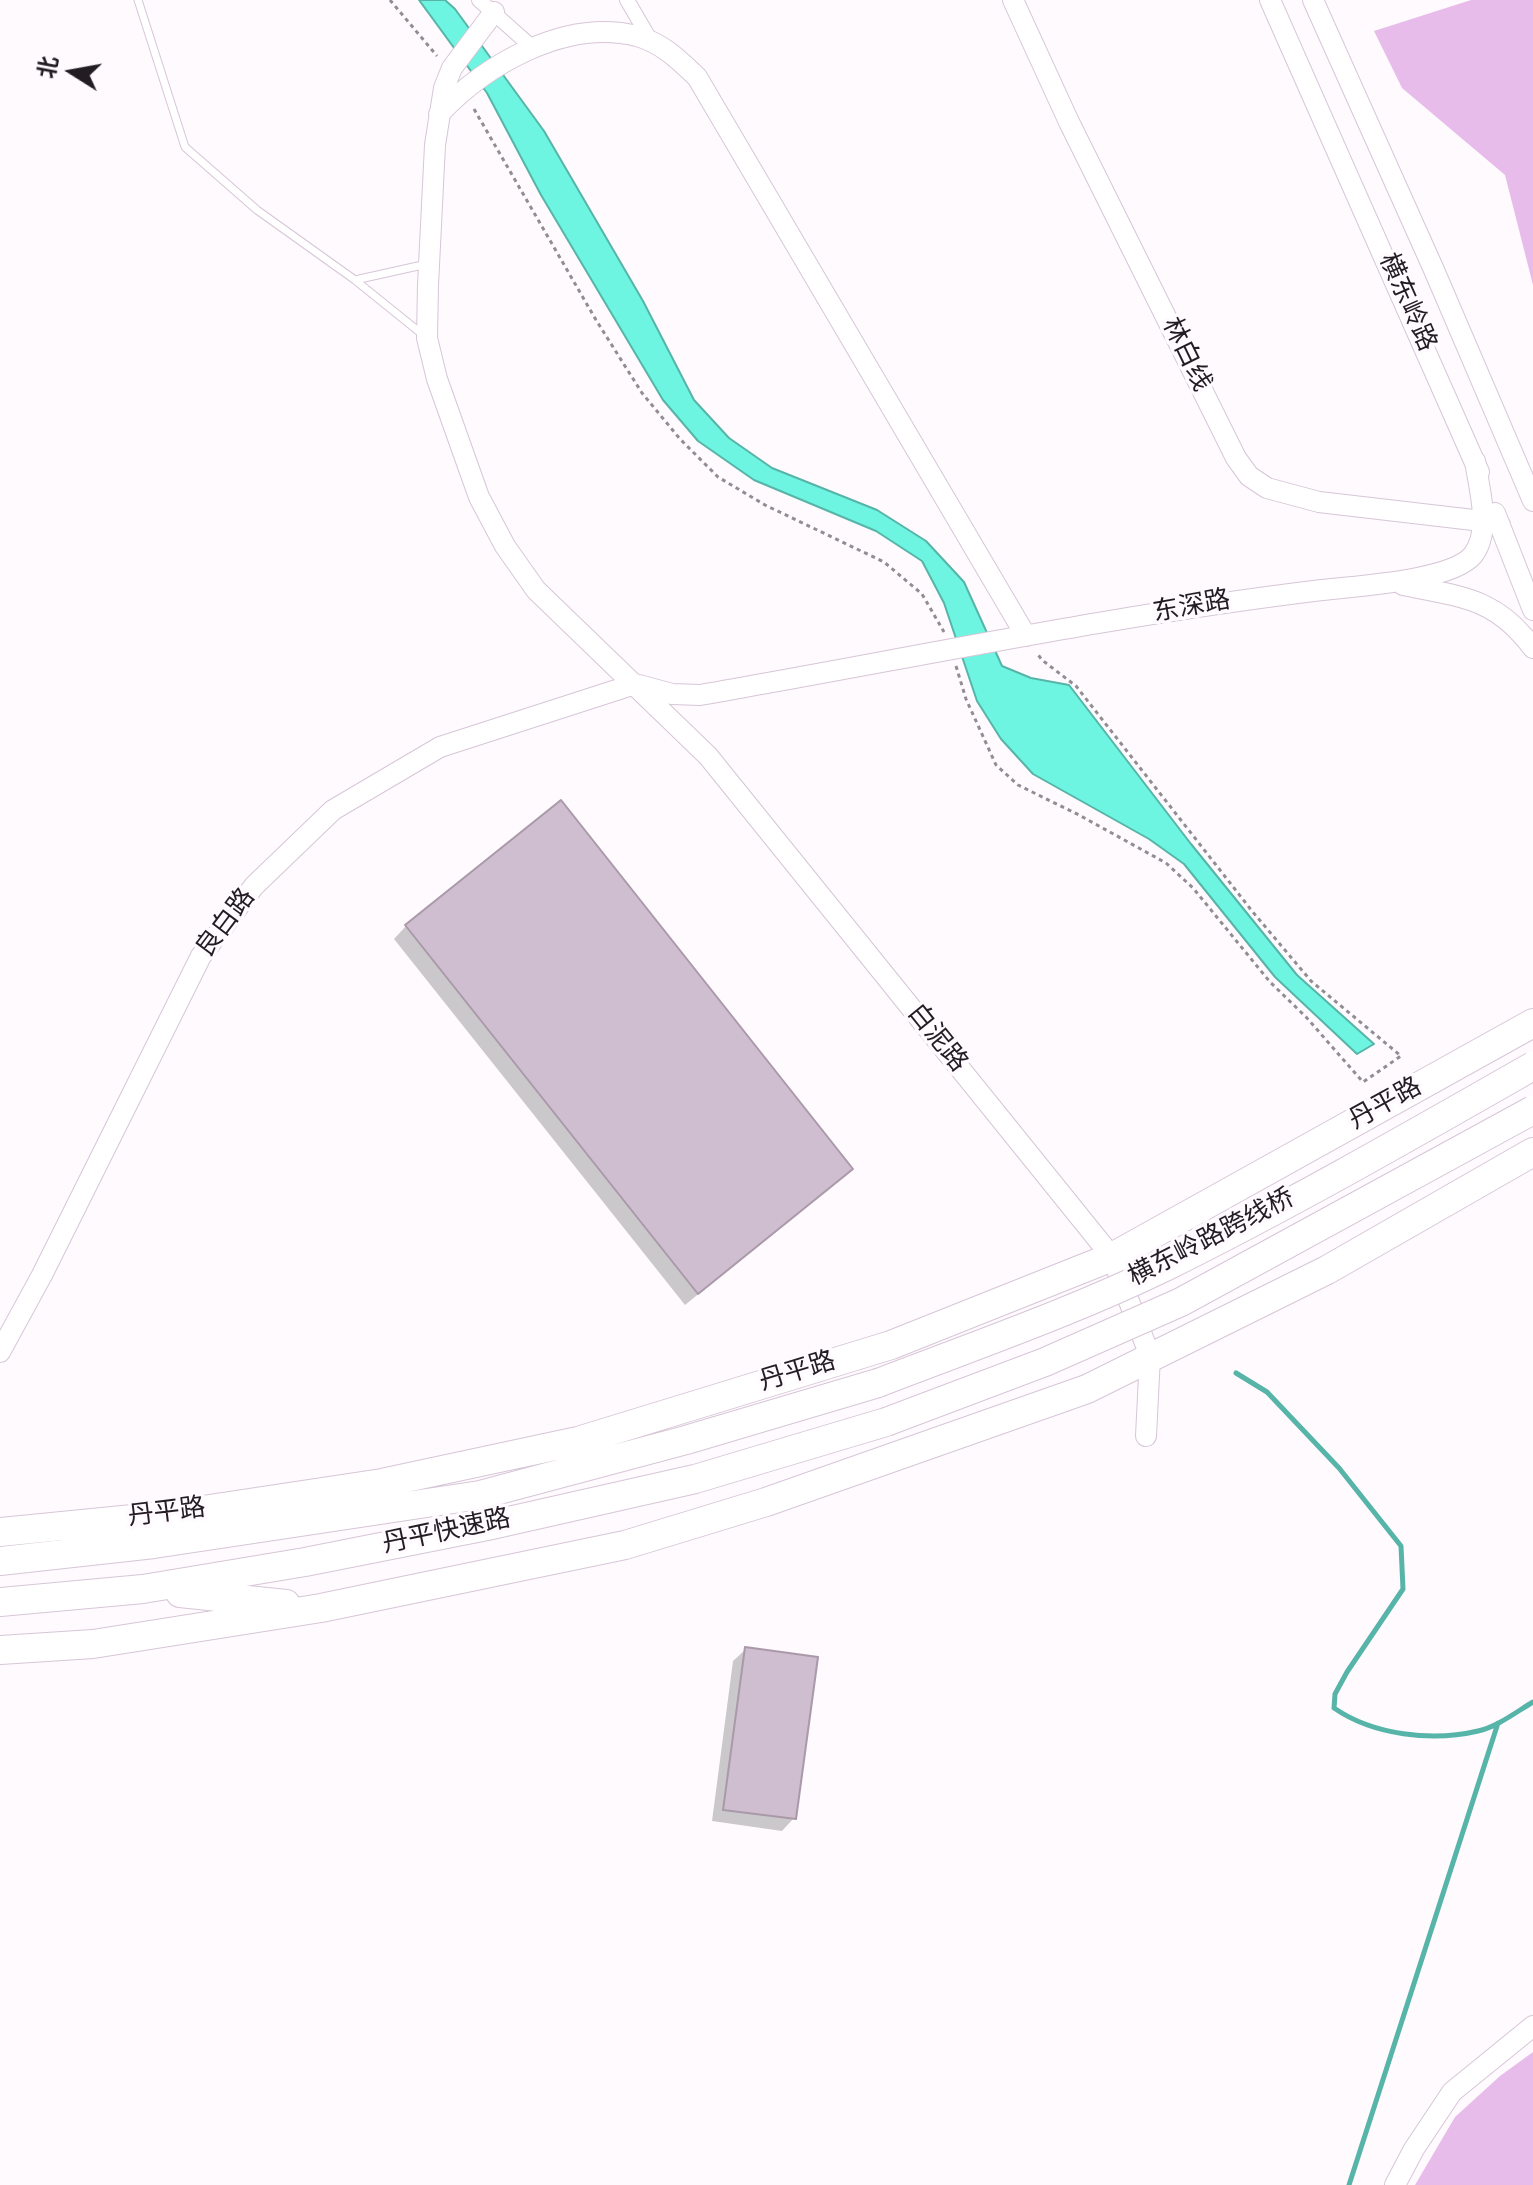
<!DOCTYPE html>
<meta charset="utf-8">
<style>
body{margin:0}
#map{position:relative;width:1533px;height:2185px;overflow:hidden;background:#fefafe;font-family:"Source Sans 3","Noto Sans SC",sans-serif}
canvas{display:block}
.north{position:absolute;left:32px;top:32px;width:80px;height:80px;-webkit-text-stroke:6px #fefafe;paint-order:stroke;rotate:281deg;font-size:22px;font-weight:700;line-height:32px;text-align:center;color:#231d23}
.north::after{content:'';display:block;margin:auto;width:28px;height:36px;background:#231d23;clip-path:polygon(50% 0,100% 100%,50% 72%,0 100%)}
</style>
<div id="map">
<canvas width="1533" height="2185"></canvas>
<div class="north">北</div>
</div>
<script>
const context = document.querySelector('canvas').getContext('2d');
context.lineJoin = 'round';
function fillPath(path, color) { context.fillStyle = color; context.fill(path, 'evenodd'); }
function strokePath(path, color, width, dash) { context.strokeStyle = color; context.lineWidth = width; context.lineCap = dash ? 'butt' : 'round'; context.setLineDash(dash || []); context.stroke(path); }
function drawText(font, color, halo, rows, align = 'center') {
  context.font = font + ' "Source Sans 3","Noto Sans SC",sans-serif'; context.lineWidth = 7; context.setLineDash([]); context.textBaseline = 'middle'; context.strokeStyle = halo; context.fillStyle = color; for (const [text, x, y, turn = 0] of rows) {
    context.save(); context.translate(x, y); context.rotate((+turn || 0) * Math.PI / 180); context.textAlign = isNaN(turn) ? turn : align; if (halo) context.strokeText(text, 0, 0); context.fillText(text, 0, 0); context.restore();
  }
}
fillPath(new Path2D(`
 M1471 0H1533V285L1505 175 1402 88 1374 31Z
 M1533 2052V2185H1415L1455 2117 1500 2076Z`), '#e8bcea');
const water = new Path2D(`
 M419 0H445L455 9 544 131 643 301 694 400 729 438 772 468 877 510 926 541 964 582 1002 666 1031 678 1069 685 1191 844 1297 975 1374 1044 1357 1054 1275 977 1184 864 1149 839 1033 774 1001 739 977 701 944 603 922 561 876 531 754 480 698 441 663 400 541 195 487 93Z`);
fillPath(water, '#6df5e1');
strokePath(water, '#57b4a8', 2);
fillPath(new Path2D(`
 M406 926 851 1169 685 1305 394 939Z
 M746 1649 794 1818 782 1831 712 1821 733 1661Z`), '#0003');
strokePath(new Path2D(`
 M1236 1373 1267 1392 1339 1468 1401 1546 1403 1589 1347 1672 1335 1694 1334 1708C1373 1735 1432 1742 1478 1731 1497 1727 1516 1712 1533 1702
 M1349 2185 1498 1723`), '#57b4a8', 5);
const building = new Path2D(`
 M561 800 853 1169 698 1294 405 925Z
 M745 1647 818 1657 796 1819 723 1810Z`);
fillPath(building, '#cebecf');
strokePath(building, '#a999a9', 2);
const lane = new Path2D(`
 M138 0 185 147 257 210 355 280 422 334
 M355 280 427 264`);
const street = new Path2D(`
 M479 0 533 48
 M627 0 651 41`);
const secondary = new Path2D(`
 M1013 0 1069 122 1236 458 1249 476 1267 488 1319 502 1482 521 1500 525
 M1270 0 1479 472
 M1313 0 1434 270 1533 501
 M494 12 452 68 444 88 435 145 428 285 427 338 437 379 479 497 505 546 536 590 708 756 1112 1257 1150 1356 1146 1436
 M439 114C486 64 566 18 637 36 662 43 679 60 697 77L1026 636
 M1495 513 1533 610
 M1403 585C1461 597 1495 597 1533 648
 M639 685 672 694 700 695C907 659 1113 615 1322 590 1355 586 1452 581 1473 555 1492 530 1479 489 1475 461
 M0 1352 42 1275 201 956 254 886 333 810 440 747 635 684
 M1395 2185 1414 2149 1452 2092 1533 2026`);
const highway = new Path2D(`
 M0 1532 163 1516 382 1483 578 1441 891 1345 1112 1257 1533 1023
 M0 1561 154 1544 480 1495 686 1440 878 1383
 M180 1593 286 1604
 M0 1602 143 1589 305 1562 487 1526 695 1479 886 1422
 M0 1650 93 1644 321 1608 625 1545 766 1502 1087 1389 1327 1270 1533 1152`);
strokePath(lane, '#d7c6d7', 9);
strokePath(street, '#d7c6d7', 16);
strokePath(secondary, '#d7c6d7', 22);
strokePath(highway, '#d7c6d7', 30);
strokePath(new Path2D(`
 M390 0 437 56
 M474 109 596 320 642 393 680 439 718 477 765 505 884 562 922 594 944 632
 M956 666 966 699 996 765 1018 785 1079 815 1166 863 1193 888 1270 982 1306 1017 1363 1082 1401 1056 1311 981 1252 911 1076 686 1042 660 1037 653`), '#928d92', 3, [4, 4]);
strokePath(lane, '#fff', 7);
strokePath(street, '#fff', 14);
strokePath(secondary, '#fff', 20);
strokePath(highway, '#fff', 28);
const highwayBridge = new Path2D(`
 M878 1383C974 1346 1072 1312 1165 1267 1290 1205 1412 1135 1533 1066
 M886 1422 1045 1362 1181 1302 1533 1110`);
strokePath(highwayBridge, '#d7c6d7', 30, []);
strokePath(highwayBridge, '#fff', 28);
drawText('26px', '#231d23', '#fefafe', [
 ["横东岭路",1406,303,66],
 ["林白线",1185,355,64],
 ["东深路",1192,608,-10],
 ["良白路",227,924,-53],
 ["白泥路",936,1039,51],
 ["丹平路",1386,1105,-29],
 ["横东岭路跨线桥",1212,1239,-27],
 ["丹平路",798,1373,-17],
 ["丹平路",167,1514,-7],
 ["丹平快速路",447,1533,-12]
]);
</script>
